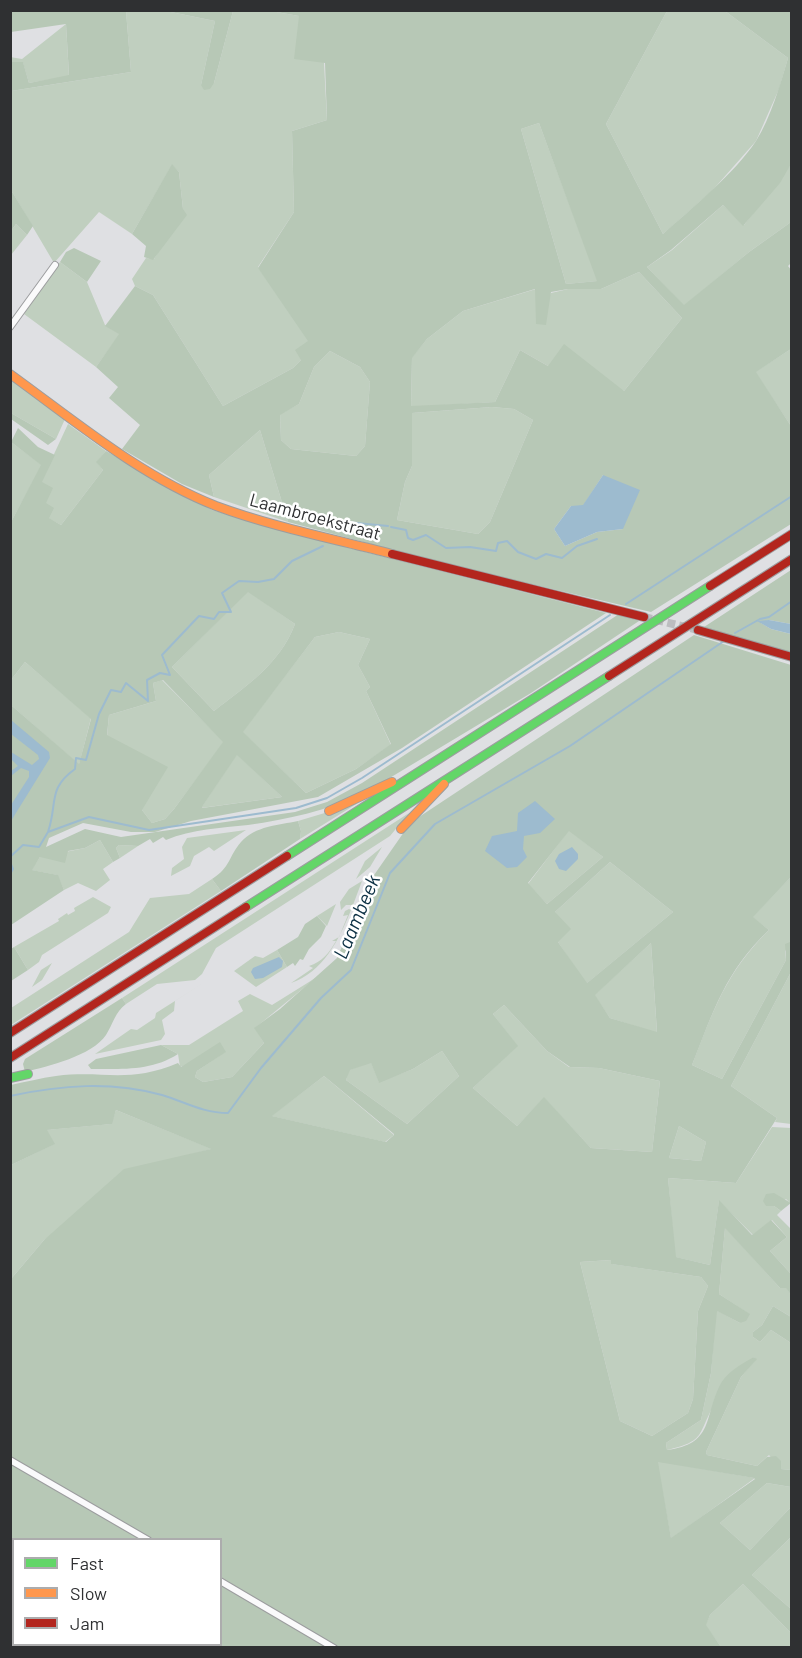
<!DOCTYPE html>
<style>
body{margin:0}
#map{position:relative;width:802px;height:1658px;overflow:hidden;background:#dfe0e3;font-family:Barlow,sans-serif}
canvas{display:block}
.frame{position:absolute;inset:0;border:12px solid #2f3032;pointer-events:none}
.legend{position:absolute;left:12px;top:1538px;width:210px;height:108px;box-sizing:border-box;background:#fff;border:2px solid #acacad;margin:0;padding:8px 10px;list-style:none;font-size:18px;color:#2f3032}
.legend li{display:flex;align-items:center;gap:12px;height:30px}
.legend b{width:30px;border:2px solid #acacad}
</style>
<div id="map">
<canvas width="802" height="1658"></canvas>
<div class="frame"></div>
<ul class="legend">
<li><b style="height:8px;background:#63d668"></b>Fast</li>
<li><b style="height:8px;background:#ff974d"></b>Slow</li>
<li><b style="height:8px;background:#b3261e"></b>Jam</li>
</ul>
</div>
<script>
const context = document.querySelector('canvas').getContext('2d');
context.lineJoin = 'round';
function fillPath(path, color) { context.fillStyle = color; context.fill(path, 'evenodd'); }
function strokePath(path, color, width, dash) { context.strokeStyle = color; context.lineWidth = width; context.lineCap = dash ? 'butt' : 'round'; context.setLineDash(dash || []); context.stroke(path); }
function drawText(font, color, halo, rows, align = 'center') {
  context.font = font + ' Barlow,sans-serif'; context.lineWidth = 5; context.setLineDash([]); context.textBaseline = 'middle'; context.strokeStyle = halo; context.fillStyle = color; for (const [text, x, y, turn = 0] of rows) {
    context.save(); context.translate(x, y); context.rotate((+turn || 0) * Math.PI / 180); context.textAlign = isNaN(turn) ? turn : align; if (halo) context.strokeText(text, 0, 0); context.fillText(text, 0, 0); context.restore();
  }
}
fillPath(new Path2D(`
 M126 11H166L215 21 201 85 214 83 233 11H271L299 16 324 63 327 120 292 131 294 212 258 267 309 340 301 360 293 368 223 406 153 295 135 286 132 279 146 258 154 259 183 209 179 172 172 165 132 234 99 212 54 263 11 190V91L131 72Z
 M667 11H725L788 58 779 89 756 141 711 192 663 234 606 124Z
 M66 24 69 76 29 83 23 63 11 62 10 57 22 59Z
 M539 123 598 281 566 284 521 129Z
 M791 164V222L749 252 684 306 647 267 672 250 723 205 744 225Z
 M16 224 27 235 11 255V231Z
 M60 262 87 282 105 325 120 334 96 367 24 314Z
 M639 272 682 318 624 391 548 366 520 350 495 402 411 407 412 357 427 339 463 311 536 289V324L551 293 568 289H601Z
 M791 349V426L755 372Z
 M330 351 360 367 370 382 365 446 356 456 291 449 281 440 280 414 299 404 314 367Z
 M11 380 65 419 56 439 11 413Z
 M492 407 514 409 533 420 490 522 478 534 397 520 405 482 412 466V413Z
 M68 424 106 451 97 462 103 470 61 525 48 518 41 482Z
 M260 430 288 522 214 497 209 475Z
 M11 442 42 465 11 522Z
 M248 591 295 624C280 664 246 686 214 711L172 667Z
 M339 632 370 639 358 665 370 687 366 691 391 745 356 769 306 793 242 732 315 637Z
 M25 662 91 718 79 765 11 705V680Z
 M162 680 224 742 174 809 165 819 152 823 142 810 107 736 109 715 156 701 153 683Z
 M237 754 282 797 201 808Z
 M358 803 300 839 301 831 298 821Z
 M409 813 390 836 216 948 202 974 195 980 157 984 126 1004 122 998Z
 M246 830 214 851 209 847 194 856 190 866 171 876 172 868 184 859 182 847 187 838Z
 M569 830 603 857 547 904 528 884Z
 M100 840 113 862 103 869 110 880 96 891 78 883 64 890 57 875 31 870 40 857 85 848Z
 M119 845 138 846 120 858 116 848Z
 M382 847 370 867 356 879 365 861Z
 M610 862 673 912 586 984 558 942 555 912Z
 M791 877V943L785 951 786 960 722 1079 692 1065C713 1011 726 972 769 930L752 917Z
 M212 879 221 891 11 1025V1008L129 932 150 898 189 894Z
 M362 881 353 905H346L341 910 340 902 349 889Z
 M93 897 111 907 108 913 42 955 39 962 28 970 14 947 59 921 58 919 67 913 68 915 75 911 74 908Z
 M336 904 327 926 317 916Z
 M349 909 351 910C339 940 323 972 291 983L313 968 309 966C322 962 329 953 336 941H332L339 937 348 915 343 916 345 911Z
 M651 943 657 1033 610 1018 594 995Z
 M277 950 287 967 256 987 234 971 255 956 263 958Z
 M52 963 42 980 32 987 41 970Z
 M791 972V1124L775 1122 777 1118 731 1086Z
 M317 977 255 1028 264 1043 232 1077 203 1082 195 1077 197 1071 225 1052 180 1067 178 1054 161 1045H189L243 1011 238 1001 250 994 272 1005Z
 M208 980 175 1001 174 1011 162 1020 165 1034 161 1040 95 1054 131 1029 137 1030 155 1018 156 1013Z
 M504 1005 547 1051 569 1067 599 1068 660 1081 652 1152 591 1148 544 1098 517 1126 473 1088 517 1046 493 1014Z
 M442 1051 459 1076 407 1124 346 1080 349 1070 371 1062 379 1082 413 1069Z
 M324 1076 394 1135 385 1142 271 1116Z
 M116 1110 212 1149 176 1158 44 1240 11 1279V1165L54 1144 46 1130 111 1124Z
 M679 1126 706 1142 701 1161 669 1158Z
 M772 1127 791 1128V1204L786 1199 774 1206 781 1211 777 1215 791 1229V1274L770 1251 787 1237 772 1220 753 1235 719 1201 710 1265 675 1257 668 1178 736 1183Z
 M725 1227 780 1288 786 1287 791 1295V1317L773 1306 762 1325 753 1332V1337L760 1342 771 1330 791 1343V1470L781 1469 769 1455 757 1466 707 1455 706 1452 741 1377 756 1359 754 1357C741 1372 724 1387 714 1405 697 1435 706 1441 667 1450L666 1443 701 1420 711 1373 716 1310 740 1323 749 1314 719 1294Z
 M611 1260 612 1264 701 1277 708 1286 698 1311 693 1399 688 1413 652 1436 620 1421 580 1262Z
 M657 1461 755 1478 671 1539Z
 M767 1483 791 1487V1507L750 1550 720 1523Z
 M791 1537V1609L752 1575Z
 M743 1584 791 1633V1647H721L705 1625 710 1615Z`), '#c0cfbf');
fillPath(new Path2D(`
 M11 10 126 11 131 72 11 91V62H23L29 83 69 75 66 24 11 32Z
 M166 11H233L214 83 210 89 204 90 201 85 215 21Z
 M271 11H667L606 124 663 234C693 207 734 174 756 141 771 117 780 85 788 58L725 11H791V164L780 183 743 226 723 205 671 250 647 267 684 305 749 252 791 222V263L788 266 792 271 791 349 756 372 791 426V524L651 612 458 567 288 522 260 430 209 475 214 497 182 484 122 449 140 425 109 398 118 387 96 367 119 334 105 326 135 286 153 295 223 406 293 368 301 360 295 350 308 341 258 268 294 212 292 131 327 120 325 63 294 59 299 16ZM539 123 597 281 566 284 521 129ZM639 272 682 318 624 391 564 344 548 366 520 350 495 402 411 406 412 358 427 339 463 311 535 289 536 324 546 325 551 292 568 289H601ZM330 351 360 367 370 382 365 446 356 456 291 449 281 440 280 415 299 404 314 367ZM492 407 514 409 533 420 490 522 478 534 397 520 405 482 412 466V413ZM603 475 623 529 597 532 565 546 554 529 571 506H583Z
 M172 164 179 172 183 209 187 215 153 260 144 257 146 246 132 234Z
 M11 190 33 226 27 235 16 224 11 231Z
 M74 248 101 261 87 282 60 262 66 252Z
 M11 413 56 439 48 445 11 419Z
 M18 428 38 447 55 455 42 482 53 488 46 503 54 508 49 518 61 525 103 470 96 462 106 451 212 510 286 532 606 613 402 748 318 797 191 821 155 832H131L83 823 49 838 46 847 85 829 121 837 295 812 327 802 362 783 619 614 639 621 531 693 363 794C325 811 289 819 248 825 221 828 192 829 166 840L163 837 153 843 150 839 138 846 119 845 116 848 120 858 113 862 100 840 85 848 68 851 65 863 40 857 32 870 58 875 64 890 11 925V705L79 764 91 719 25 662 11 680V522L41 465 11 442ZM248 592 295 624C280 664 246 686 214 711L172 667ZM339 632 370 639 358 665 370 687 366 691 391 744 356 769 306 793 243 732 315 637ZM163 680 223 742 174 809 165 819 152 823 142 810 168 767 107 735 109 715 156 701 153 683ZM237 755 282 797 202 808V807Z
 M791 570V624L769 620 761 623 771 629 791 634V653L704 627Z
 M694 635 791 665V877L753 917 769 930C725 972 714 1010 692 1065L722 1079 786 960 785 944 790 942 791 972 731 1086 777 1118 736 1183 668 1178 676 1257 710 1265 719 1200 752 1235 771 1220 787 1237 770 1251 791 1274V1295L786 1288H780L725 1228 719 1294 750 1314 746 1321 740 1323 717 1311 711 1373 701 1420 666 1443 667 1450C713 1444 704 1419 719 1387 725 1373 741 1364 754 1357L757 1359 741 1377 706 1452 707 1455 757 1466 767 1457 776 1456 781 1461V1469L791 1470V1487L767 1483 720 1523 750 1550 791 1507V1537L752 1575 791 1609V1633L743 1584 710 1615 706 1625 721 1647H11V1279L44 1240 124 1169 211 1149 116 1110 112 1124 47 1130 55 1144 11 1165V1085C25 1082 41 1078 56 1076 104 1070 128 1084 178 1063L181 1067 220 1042 226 1052 197 1071 195 1077 203 1082 232 1077 264 1043 254 1028 280 1009 337 958 372 878 404 832 419 817ZM569 831 603 857 547 904 528 883ZM610 862 673 912 587 983 558 942 571 929 555 912ZM651 943 657 1032 610 1018 595 995ZM504 1005 547 1051 570 1067 599 1068 660 1081 652 1152 591 1148 544 1097 517 1126 473 1088 518 1046 493 1014ZM442 1051 459 1076 407 1124 346 1080 350 1070 371 1063 379 1083 413 1069ZM324 1076 394 1134V1135L386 1142 272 1116ZM679 1126 706 1142 701 1161 669 1158ZM611 1260V1264L701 1277 708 1286 698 1311 693 1399 688 1413 652 1436 620 1421 580 1262ZM658 1462 754 1478 755 1479 671 1538ZM14 1540H220V1644H14Z
 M298 821 301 831 300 839 221 891 212 879C231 867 228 857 241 842 255 826 279 825 298 821Z
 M317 916 326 926 321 937 309 949 303 960 300 959 295 966 293 963 287 967 277 950 298 937 305 924Z
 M14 947 28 970 11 981V949Z
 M122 998 126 1004C115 1012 113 1024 106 1035 92 1056 48 1066 25 1072L23 1064 25 1059Z
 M161 1045 178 1054C152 1071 122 1069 91 1069L88 1065 96 1059Z
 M774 1193 791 1203 781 1211 774 1206H766L763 1201 766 1194Z
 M773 1306 791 1317V1343L771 1330 760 1342 753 1337V1332L762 1325Z`), '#b7c8b6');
fillPath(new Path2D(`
 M603 475 640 490 623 529 597 532 565 546 554 529 571 506 583 505Z
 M769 620 791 624V634L771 629 757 621Z
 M11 720 49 752 50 758 11 821V805L29 777V771L21 768 11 776V771L18 766 11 759V752L32 765 39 759 38 755 11 734Z
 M535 801 555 819 540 833 524 836 523 849 527 857 517 867 507 868 485 851 492 836 517 831 518 813Z
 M572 847 578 854V859L566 871 559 869 555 861 559 854Z
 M279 957 283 961 282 967 263 978 255 979 251 972 253 968Z`), '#9dbbcf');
strokePath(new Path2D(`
 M391 527 406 530 408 538 413 540 426 535 446 548 470 547 496 551 498 543 507 541 518 552 536 559 546 554 562 558 577 546 597 539
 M332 529 346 522 388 526
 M626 604 792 496
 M735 633 760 619 769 617 792 601
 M48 832C58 803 47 789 75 769L76 758 86 760 99 714 111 690 121 692 126 683 148 701 147 680 160 673 170 675 162 655 199 616 214 619 219 612H231L222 593 239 581 258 582 274 579 292 561 323 546
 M10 857 23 845 39 847 48 832 89 817 149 830 296 808 327 798 362 778 610 615
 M10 862 13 869 10 874
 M10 1096C61 1085 111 1081 162 1095 185 1102 203 1113 228 1113L261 1068 321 998 351 970 390 873 435 824 570 746 724 641`), '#9dbbcf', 2);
strokePath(new Path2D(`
 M644 617 698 630`), '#bcbdc0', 8, [8, 4]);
const street = new Path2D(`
 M10 327 55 265
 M10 1460 148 1540
 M220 1581 334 1648`);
const fast = new Path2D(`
 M287 856 710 586
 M246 907 609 676
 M10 1078 28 1074`);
const slow = new Path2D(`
 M10 374C75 421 140 476 216 506 273 527 334 539 392 554
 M329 811 392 782
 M401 829 444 784`);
const jam = new Path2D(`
 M392 554 644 617
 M710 586 792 534
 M698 630 792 657
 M609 676 792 559
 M10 1033 287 856
 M10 1058 246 907`);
strokePath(street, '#9c9d9f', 8);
strokePath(fast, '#9c9d9f', 10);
strokePath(slow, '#9c9d9f', 10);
strokePath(jam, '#9c9d9f', 10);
strokePath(street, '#fafafb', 6);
strokePath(fast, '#63d668', 8);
strokePath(slow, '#ff974d', 8);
strokePath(jam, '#b3261e', 8);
drawText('18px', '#2f3032', '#fff', [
 ["Laambroekstraat",315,517,15]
]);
drawText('italic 20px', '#0b2f43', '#fff', [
 ["Laambeek",357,917,-67]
]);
</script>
